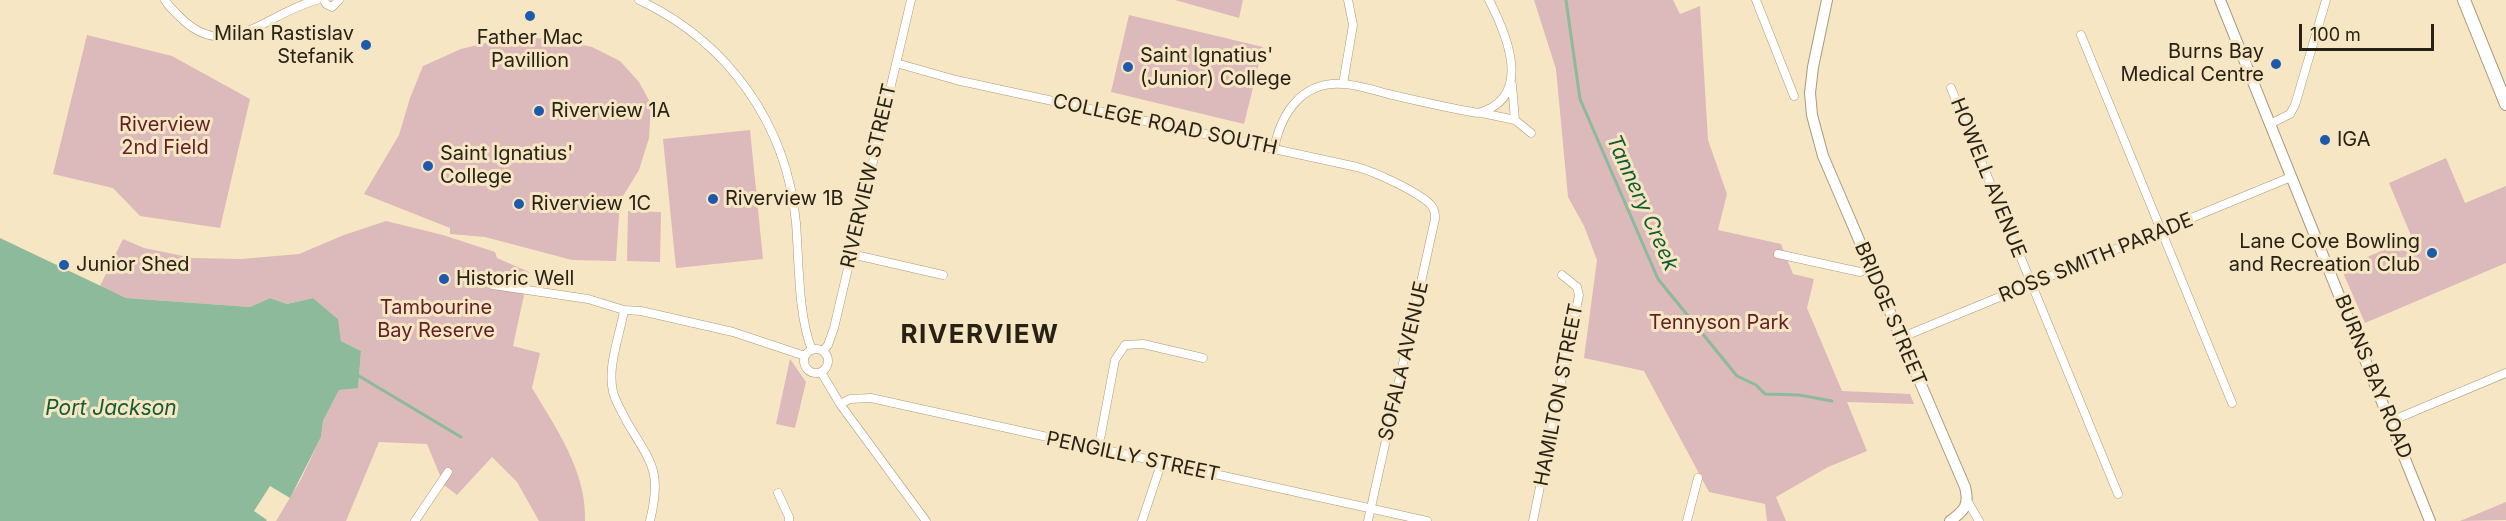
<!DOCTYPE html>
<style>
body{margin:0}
#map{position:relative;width:2506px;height:521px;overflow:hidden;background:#f7e6c4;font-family:Inter,sans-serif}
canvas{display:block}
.scale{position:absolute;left:2299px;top:24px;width:135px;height:27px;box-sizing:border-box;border:3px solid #282215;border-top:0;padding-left:8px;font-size:18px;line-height:21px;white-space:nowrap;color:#282215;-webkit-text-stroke:4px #f7e6c4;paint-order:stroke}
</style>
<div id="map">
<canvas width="2506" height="521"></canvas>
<div class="scale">100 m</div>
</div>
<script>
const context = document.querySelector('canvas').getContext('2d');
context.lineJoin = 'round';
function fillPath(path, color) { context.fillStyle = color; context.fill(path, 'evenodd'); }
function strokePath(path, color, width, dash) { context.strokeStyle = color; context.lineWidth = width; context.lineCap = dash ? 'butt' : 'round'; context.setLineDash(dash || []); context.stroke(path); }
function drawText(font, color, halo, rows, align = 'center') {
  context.font = font + ' Inter,sans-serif'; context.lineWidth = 6; context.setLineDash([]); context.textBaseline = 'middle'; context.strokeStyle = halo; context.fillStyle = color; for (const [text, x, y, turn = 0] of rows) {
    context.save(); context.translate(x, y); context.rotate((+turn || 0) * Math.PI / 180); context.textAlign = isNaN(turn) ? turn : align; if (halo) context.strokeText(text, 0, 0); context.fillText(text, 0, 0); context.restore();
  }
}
fillPath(new Path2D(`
 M1175 0H1243L1239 18Z
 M1534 0H1673L1680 14 1700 6 1708 140 1727 194 1718 230 1781 244 1793 274 1814 279 1807 308 1842 391 1910 394 1914 404 1847 402 1867 451 1828 467 1776 497 1786 521H1767L1765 504 1709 492 1644 371 1584 358 1597 260 1584 226 1568 197 1556 69Z
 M1129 15 1263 47 1244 124 1111 92Z
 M87 35 172 56 250 99 220 228 140 216 113 188 53 174Z
 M509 37 555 39 592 47 620 61 639 82 651 104 649 138 639 170 620 201 616 261 572 260 485 237 450 234V228L364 194 399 135 410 98 423 66 461 49Z
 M750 130 763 259 676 268 663 139Z
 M2446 158 2465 203 2506 186V263L2365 323 2341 268 2412 238 2389 183Z
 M628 211 661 212 660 262 627 261Z
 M386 221 443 235 495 252 497 258 529 272 513 346 540 353 532 388C556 428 587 472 585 521H539L517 482 492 457 457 495 444 485 427 444 379 442 346 521H276L300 481 321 437 323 421 339 390 358 387 361 351 341 341 337 318 313 298 287 304 270 298 250 307 126 298 100 286 123 239 144 248 193 258 241 259 299 254 344 235Z
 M790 359 806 382 795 428 776 424Z
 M2506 502V520L2460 521Z`), '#dcb9ba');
fillPath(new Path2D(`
 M0 238 126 298 250 307 270 298 287 304 313 298 338 319 341 341 361 351 358 388 339 390 323 421 321 437 290 498 270 486 254 511 267 520 266 521H0Z`), '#8cba9a');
strokePath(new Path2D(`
 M1566 0 1580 99 1658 279 1737 376 1756 385 1765 394 1799 395 1832 401
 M359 376 461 437`), '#8cba9a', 3);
const street = new Path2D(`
 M165 0C169 7 175 12 180 17 227 65 268 12 317 0
 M324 0 326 4 332 7 339 0
 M639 0C728 42 787 124 796 223 799 260 798 316 812 350
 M1756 0 1794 96
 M2081 35 2232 403
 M896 63 956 80 1357 167C1375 172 1419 192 1431 205 1435 210 1435 214 1435 219L1368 521
 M1343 84 1353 25 1348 0
 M1951 88 2118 494
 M1482 113 1515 120 1512 85
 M1515 120 1531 133
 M2270 124 2290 114 2295 105 2326 0
 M1274 149C1281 113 1302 81 1343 84 1358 85 1374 90 1388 94 1418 101 1448 108 1478 113 1534 98 1507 35 1489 0
 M851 254 943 275
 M1778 254 1860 272 1871 268
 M493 285 588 299 624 310 641 311 733 332 805 356
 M624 310C620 336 607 365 613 392 616 403 622 412 627 422 652 464 662 471 650 521
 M1900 338 2291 177
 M804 361a12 12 0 1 1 24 0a12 12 0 1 1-24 0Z
 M823 351 828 345 834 328 911 0
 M821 372 840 404 926 521
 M840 404 850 399 871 398 1427 521
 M2391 421 2506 373
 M1098 450 1115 360 1125 345 1143 344 1203 358
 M778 493 789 517V521
 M1968 502 1979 521
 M415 521 448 472
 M1142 521 1161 464
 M1533 521 1579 295 1577 287 1562 275
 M1687 521 1698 478`);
const secondary = new Path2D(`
 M1827 0 1813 67 1810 93 1812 115 1823 156 1965 487C1970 505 1964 511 1950 521
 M2220 0 2430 521`);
const primary = new Path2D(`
 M2464 0 2506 104`);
strokePath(street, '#a99a7a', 9);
strokePath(secondary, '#a99a7a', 12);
strokePath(primary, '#a99a7a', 14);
strokePath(street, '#fff', 8);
strokePath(secondary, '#fff', 10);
strokePath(primary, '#fff', 12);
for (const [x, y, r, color] of [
 [530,16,6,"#1e5aab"],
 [366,45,6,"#1e5aab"],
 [2276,64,6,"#1e5aab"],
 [1128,67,6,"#1e5aab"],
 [539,111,6,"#1e5aab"],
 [2325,140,6,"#1e5aab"],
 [428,166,6,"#1e5aab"],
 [713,199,6,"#1e5aab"],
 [519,204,6,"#1e5aab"],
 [2432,253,6,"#1e5aab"],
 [64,265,6,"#1e5aab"],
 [444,279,6,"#1e5aab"]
]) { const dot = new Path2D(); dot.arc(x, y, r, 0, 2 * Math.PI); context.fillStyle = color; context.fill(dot); strokePath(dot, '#f7e6c4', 2); }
drawText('20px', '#282215', '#f7e6c4', [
 ["Milan Rastislav",354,34,"right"],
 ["Stefanik",354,57,"right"],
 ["Father Mac",530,38,"center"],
 ["Pavillion",530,61,"center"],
 ["Burns Bay",2264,52,"right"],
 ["Medical Centre",2264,75,"right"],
 ["Saint Ignatius'",1140,56],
 ["(Junior) College",1140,79],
 ["Riverview 1A",551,111],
 ["IGA",2337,140],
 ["Saint Ignatius'",440,154],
 ["College",440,177],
 ["Riverview 1B",725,199],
 ["Riverview 1C",531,204],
 ["Lane Cove Bowling",2420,242,"right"],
 ["and Recreation Club",2420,265,"right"],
 ["Junior Shed",76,265],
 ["Historic Well",456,279]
], 'left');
drawText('20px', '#611e27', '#f7e6c4', [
 ["Riverview",165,125],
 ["2nd Field",165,148],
 ["Tambourine",436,308],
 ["Bay Reserve",436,331],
 ["Tennyson Park",1719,323]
]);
drawText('20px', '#282215', '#f7e6c4', [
 ["COLLEGE ROAD SOUTH",1165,125,12],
 ["RIVERVIEW STREET",869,176,-77],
 ["HOWELL AVENUE",1988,178,68],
 ["ROSS SMITH PARADE",2096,258,-22],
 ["BRIDGE STREET",1890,314,67],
 ["SOFALA AVENUE",1404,361,-77],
 ["BURNS BAY ROAD",2373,377,68],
 ["HAMILTON STREET",1559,395,-79],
 ["PENGILLY STREET",1133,457,12]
]);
drawText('italic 21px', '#115c33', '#f7e6c4', [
 ["Tannery Creek",1642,203,66],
 ["Port Jackson",111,409]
]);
context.letterSpacing = '1.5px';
drawText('bold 26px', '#282215', '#f7e6c4', [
 ["RIVERVIEW",980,335]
]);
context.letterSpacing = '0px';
</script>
